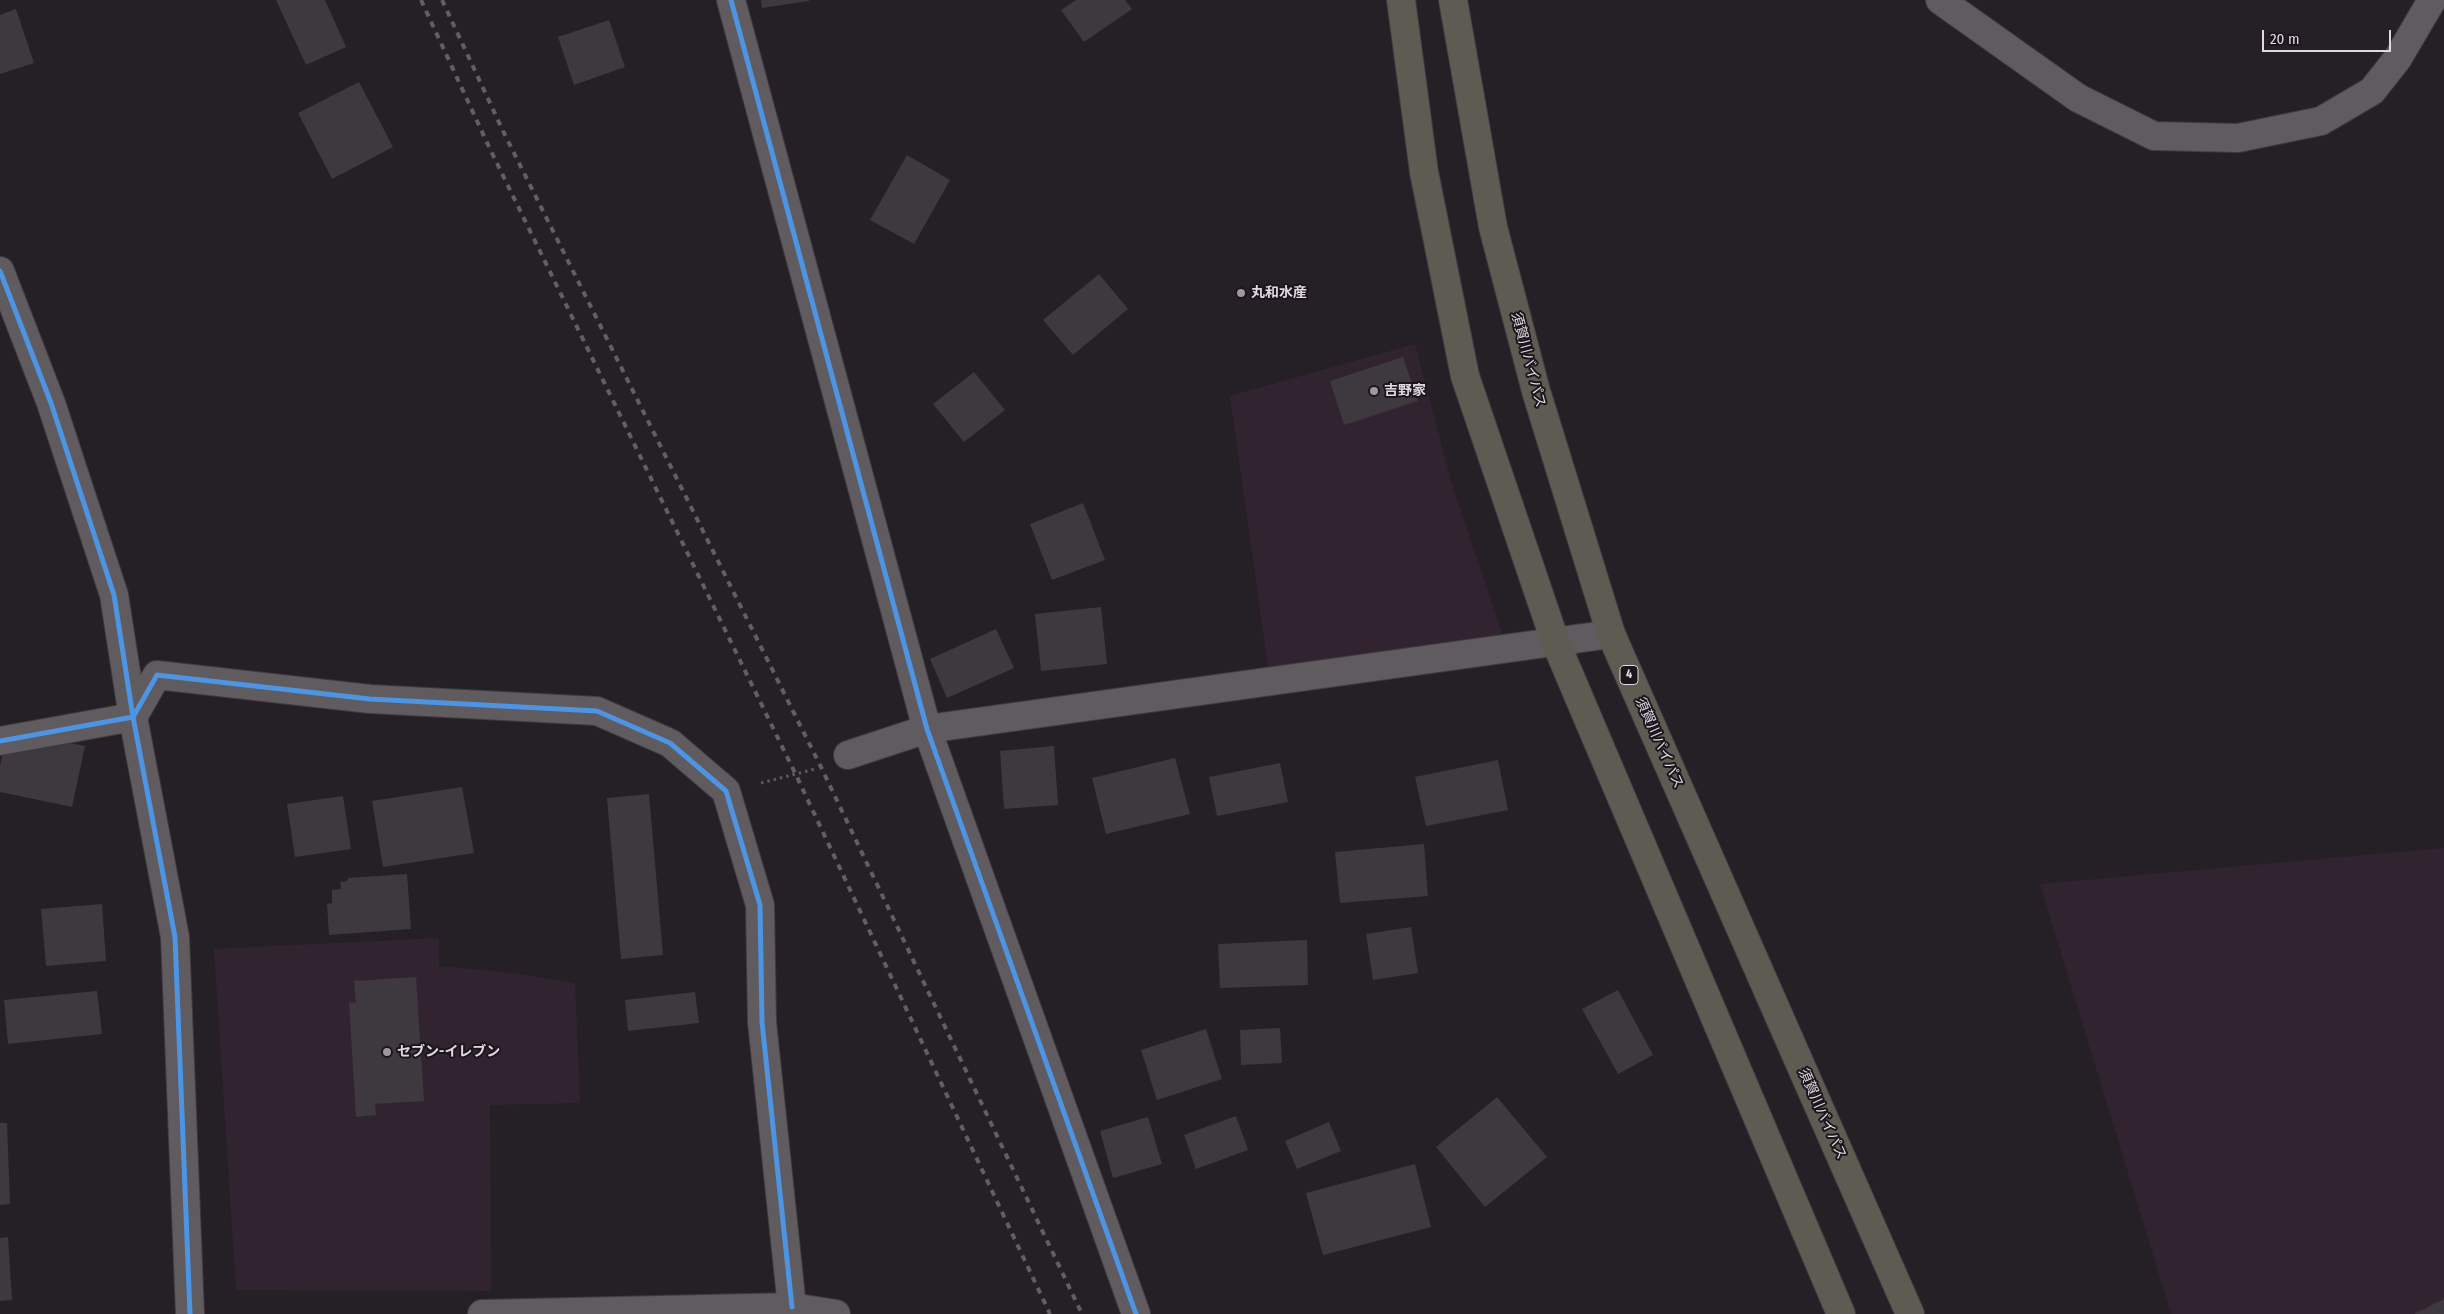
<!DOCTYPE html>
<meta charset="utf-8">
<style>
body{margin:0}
#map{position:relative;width:2444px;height:1314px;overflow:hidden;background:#252025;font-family:"Fira Sans Condensed",sans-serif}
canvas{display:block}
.scale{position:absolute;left:2262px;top:30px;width:129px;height:22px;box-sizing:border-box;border:2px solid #e0d9df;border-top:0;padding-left:6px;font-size:15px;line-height:18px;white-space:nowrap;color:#e0d9df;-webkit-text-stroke:4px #1d151d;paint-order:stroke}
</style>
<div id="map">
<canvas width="2444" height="1314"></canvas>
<div class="scale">20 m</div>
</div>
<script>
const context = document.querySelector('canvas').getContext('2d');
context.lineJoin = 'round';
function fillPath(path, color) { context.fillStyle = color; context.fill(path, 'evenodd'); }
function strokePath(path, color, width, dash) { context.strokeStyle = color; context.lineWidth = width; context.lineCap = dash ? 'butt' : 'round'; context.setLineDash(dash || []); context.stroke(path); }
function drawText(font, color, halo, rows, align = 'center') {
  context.font = font + ' "Fira Sans Condensed","Noto Sans JP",sans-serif'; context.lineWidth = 4; context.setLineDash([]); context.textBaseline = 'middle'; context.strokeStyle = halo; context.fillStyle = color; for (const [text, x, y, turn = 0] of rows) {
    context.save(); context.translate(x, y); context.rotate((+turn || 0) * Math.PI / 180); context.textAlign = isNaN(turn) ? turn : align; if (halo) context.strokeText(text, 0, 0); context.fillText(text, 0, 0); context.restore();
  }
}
fillPath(new Path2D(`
 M1415 344 1452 484 1504 639 1268 667 1230 396Z
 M2444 848V1314H2171L2040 884Z
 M439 938V966L511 973 575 983 580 1103 490 1105 491 1291 236 1290 214 949Z`), '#312430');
fillPath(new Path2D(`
 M276 0H325L346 47 306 65Z
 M761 0H809V1L762 8Z
 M1076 0H1125L1132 9 1084 42 1061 10Z
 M16 9 34 63 0 74V15Z
 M609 20 625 67 574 85 558 37Z
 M359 82 393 147 332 179 298 113Z
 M907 155 950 180 914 244 870 220Z
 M1099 274 1128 309 1073 355 1043 320Z
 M1403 357 1418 401 1344 425 1330 381Z
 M974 372 1005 410 964 442 933 404Z
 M1083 503 1105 560 1052 580 1030 524Z
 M1101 607 1107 664 1041 671 1035 614Z
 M996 629 1014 668 947 698 930 659Z
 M8 731 85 746 72 807 0 792V766Z
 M1054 746 1058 805 1004 809 1000 751Z
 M1175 758 1190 814 1106 834 1092 778Z
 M1498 760 1508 810 1426 826 1415 777Z
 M1280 763 1288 802 1217 816 1209 777Z
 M462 787 474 853 383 867 372 801Z
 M649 794 663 955 621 959 607 798Z
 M343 796 351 849 295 857 287 804Z
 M1424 844 1428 896 1340 903 1335 852Z
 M407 874 411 929 329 935 327 904 332 903V890L341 889 340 882 347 881 348 878Z
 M102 904 106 961 46 966 41 909Z
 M1411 927 1418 973 1373 980 1366 934Z
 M1307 940 1308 985 1220 988 1218 944Z
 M416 977 424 1101 375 1104 376 1115 356 1117 349 1003 356 1002 354 981Z
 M1618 990 1653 1055 1618 1074 1582 1009Z
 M97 991 102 1034 8 1044 4 1000Z
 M695 992 699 1023 628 1031 625 1000Z
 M1280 1028 1282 1063 1241 1065 1240 1030Z
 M1206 1029 1222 1079 1157 1100 1141 1050Z
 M1497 1097 1547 1157 1485 1207 1436 1147Z
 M1236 1116 1248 1150 1196 1169 1184 1135Z
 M1148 1117 1162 1164 1113 1178 1100 1131Z
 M1329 1122 1341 1151 1297 1169 1285 1141Z
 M0 1123H7L10 1204 0 1205Z
 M1415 1164 1431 1227 1323 1255 1306 1193Z
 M8 1237 12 1300 0 1301V1238Z
 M2444 1299V1314H2414Z`), '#3e393e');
const minor = new Path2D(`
 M731 0 927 729 1136 1314
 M1940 0 2078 98 2154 136 2238 138 2321 121 2372 91 2398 58 2432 0
 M0 271 51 403 114 595 133 717 175 937 190 1314
 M0 741 133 717 157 675 370 699 597 711 670 743 726 791 760 905 762 1022 792 1307
 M848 755 927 729 1611 634
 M482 1314 792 1307 836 1314`);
const highway = new Path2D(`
 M1401 0 1424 172 1465 376 1555 641 1841 1314
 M1453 0 1493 227 1536 391 1611 634 1910 1314`);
strokePath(minor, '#403b40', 30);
strokePath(highway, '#403b40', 30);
strokePath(new Path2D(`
 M761 783 815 769`), '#5e5b5e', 3, [2.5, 4]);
strokePath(minor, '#5f5b5e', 28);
strokePath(highway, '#5c5c53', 28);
strokePath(new Path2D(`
 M421 0 490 149 796 775 1050 1314
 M442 0 504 133 821 767 1082 1314`), '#625f62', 4, [6, 6]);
strokePath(new Path2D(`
 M731 0 927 729 1136 1314
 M0 271 51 403 114 595 133 717 175 937 190 1314
 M0 741 133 717 157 675 370 699 597 711 670 743 726 791 760 905 762 1022 792 1307`), '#4d94e3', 5);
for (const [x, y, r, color] of [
 [1241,293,5,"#9f989e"],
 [1374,391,5,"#9f989e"],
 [387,1052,5,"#9f989e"]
]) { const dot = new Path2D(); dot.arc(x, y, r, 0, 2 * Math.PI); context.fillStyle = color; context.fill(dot); strokePath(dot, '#1d151d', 2); }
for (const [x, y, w] of [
 [1629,675,18]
]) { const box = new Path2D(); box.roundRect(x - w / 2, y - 9.5, w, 19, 4); context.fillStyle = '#1d151d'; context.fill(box); strokePath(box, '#e0d9df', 1); }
drawText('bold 12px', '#e0d9df', null, [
 ["4",1629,675]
]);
drawText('bold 14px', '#e0d9df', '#1d151d', [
 ["丸和水産",1251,293],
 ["吉野家",1384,391],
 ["セブン-イレブン",397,1052]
], 'left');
drawText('14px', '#e0d9df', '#1d151d', [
 ["須賀川バイパス",1528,360,75],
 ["須賀川バイパス",1659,743,66],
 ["須賀川バイパス",1822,1114,66]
]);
</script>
